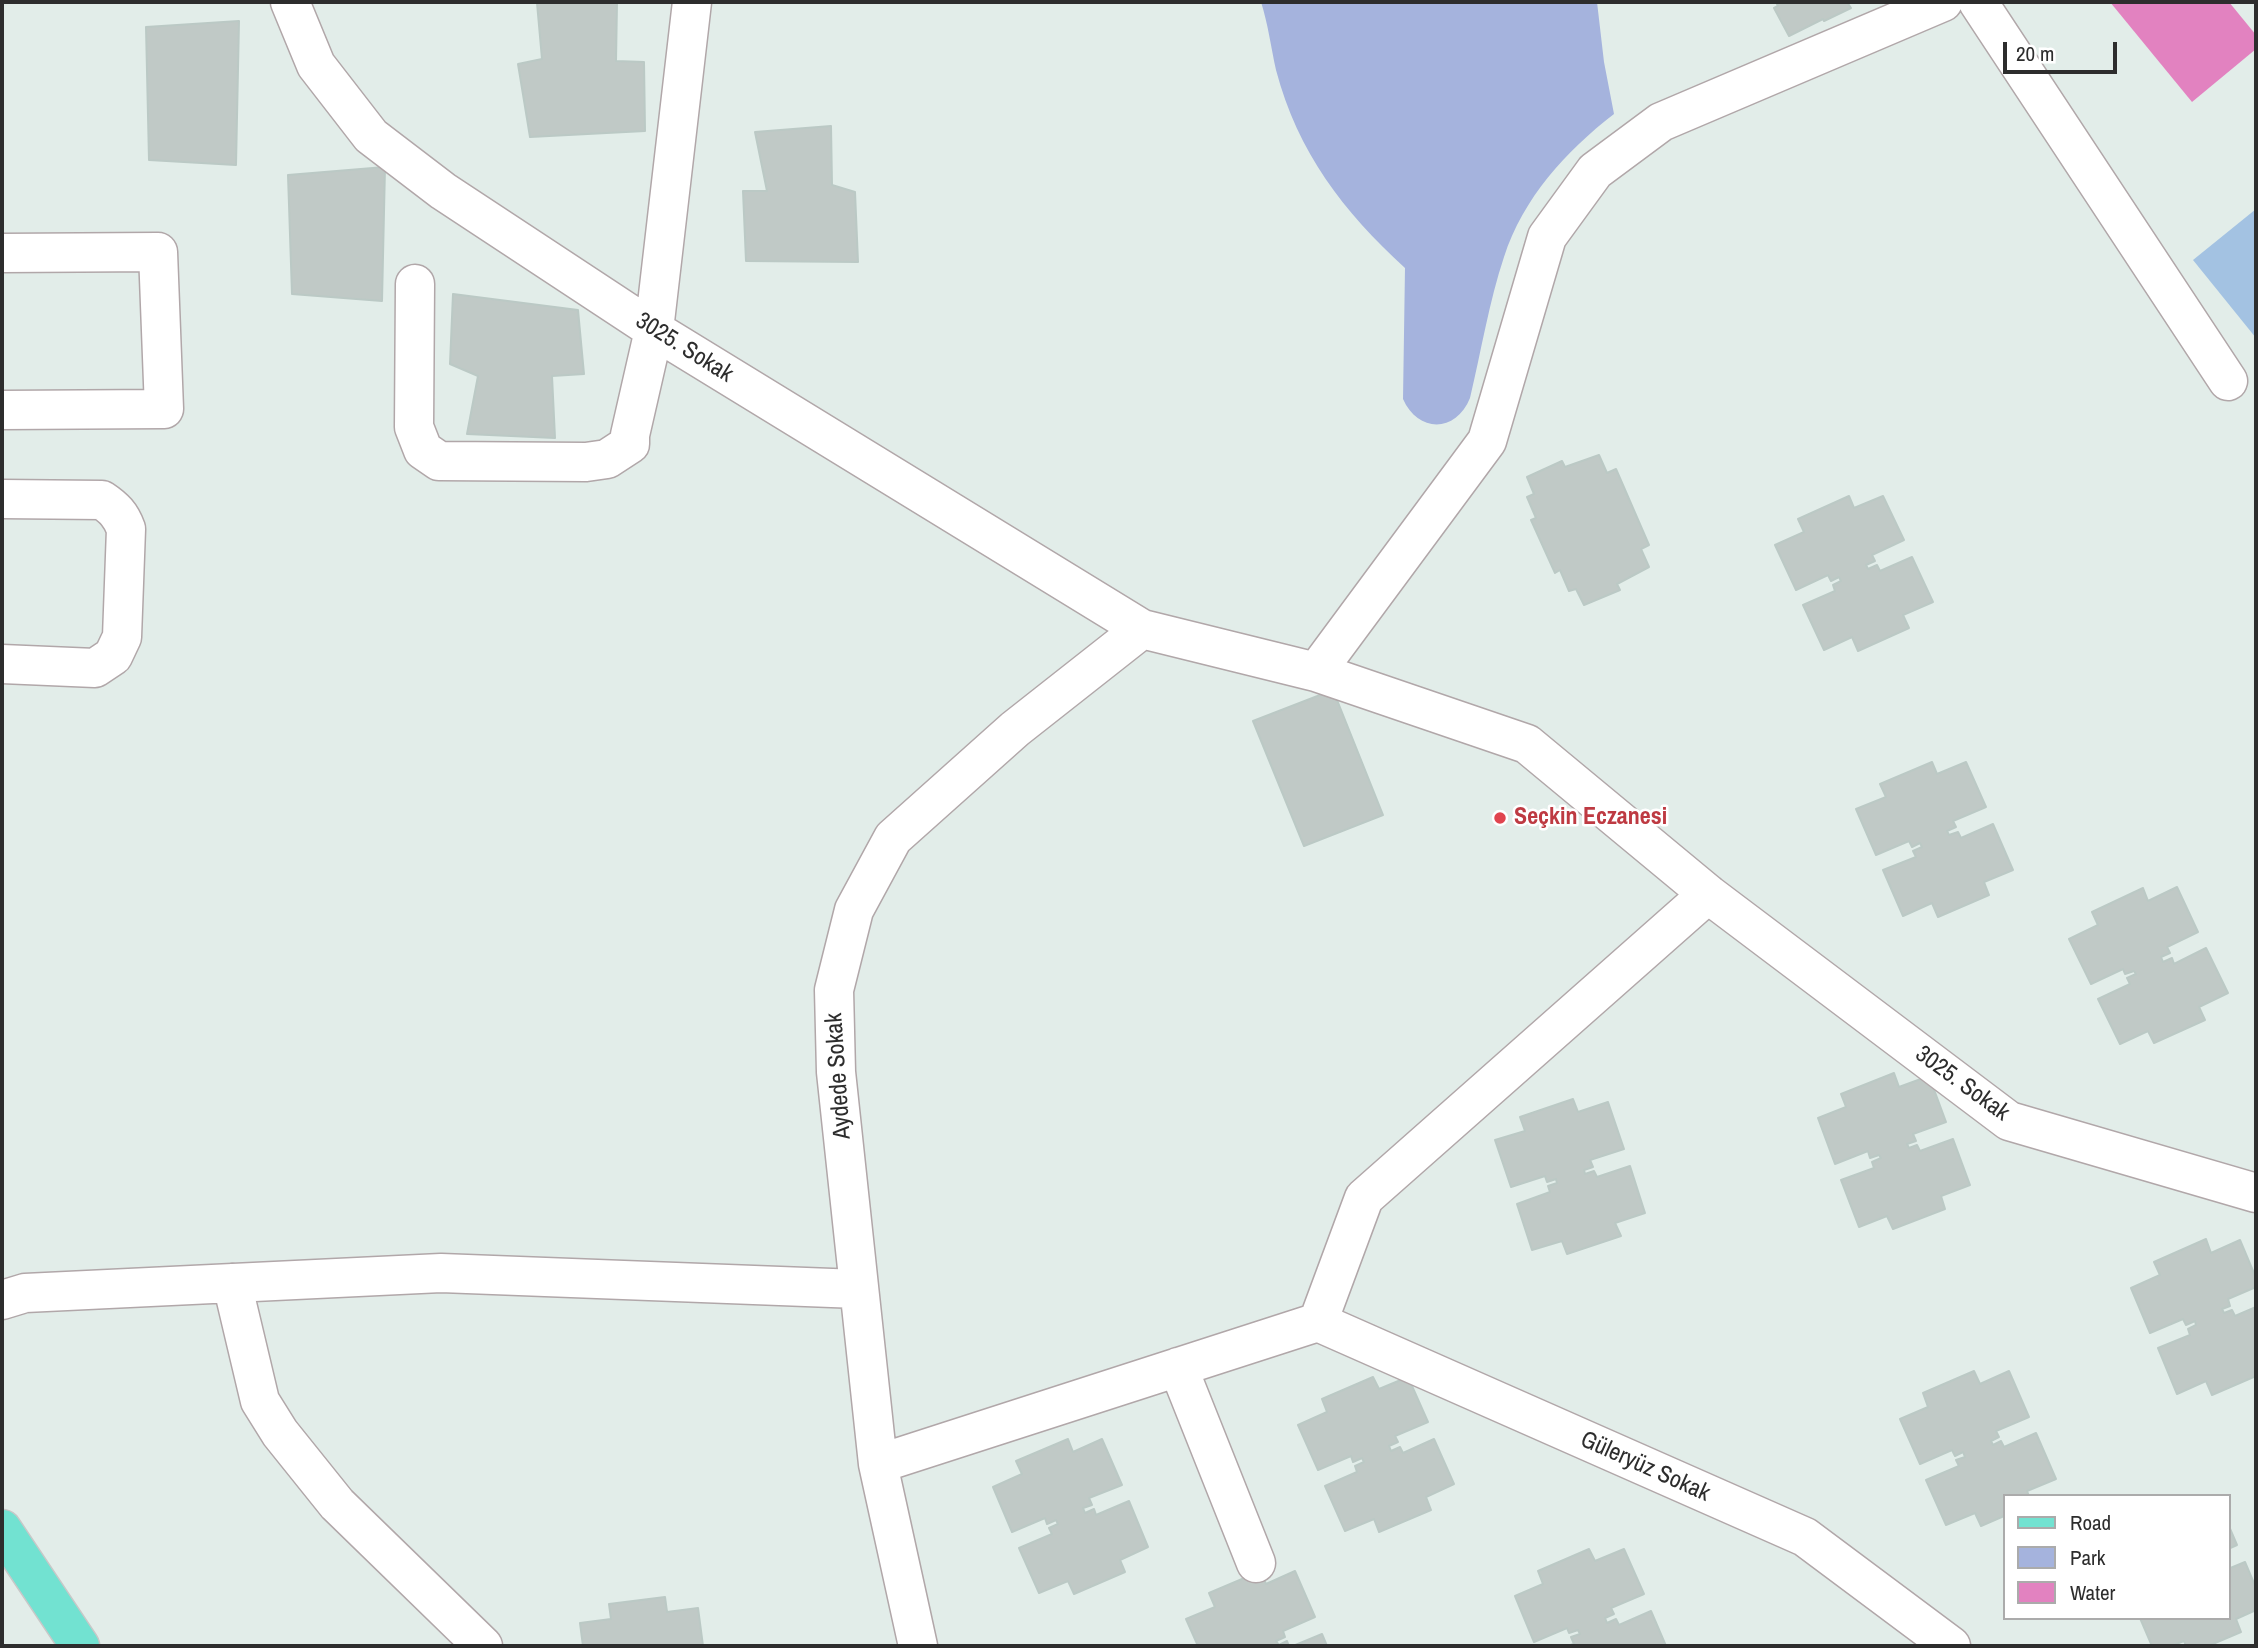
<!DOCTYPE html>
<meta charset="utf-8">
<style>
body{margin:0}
#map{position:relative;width:2258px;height:1648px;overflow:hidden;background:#e2ede9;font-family:"Archivo Narrow",sans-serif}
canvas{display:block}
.frame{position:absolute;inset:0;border:4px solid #2d2d2d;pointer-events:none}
.legend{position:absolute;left:2003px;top:1494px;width:228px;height:126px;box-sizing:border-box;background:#fff;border:2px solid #ababab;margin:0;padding:9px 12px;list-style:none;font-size:21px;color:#2d2d2d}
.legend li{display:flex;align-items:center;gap:14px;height:35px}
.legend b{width:35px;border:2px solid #ababab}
.scale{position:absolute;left:2003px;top:42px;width:114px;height:32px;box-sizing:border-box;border:4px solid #2d2d2d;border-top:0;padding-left:9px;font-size:21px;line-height:24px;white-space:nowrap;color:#2d2d2d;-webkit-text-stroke:5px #fff;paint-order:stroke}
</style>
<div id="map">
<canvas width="2258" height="1648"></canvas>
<div class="frame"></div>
<ul class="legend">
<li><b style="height:9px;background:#72e2d1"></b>Road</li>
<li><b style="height:19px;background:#a5b3dd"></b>Park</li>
<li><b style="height:19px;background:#e282c0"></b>Water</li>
</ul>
<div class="scale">20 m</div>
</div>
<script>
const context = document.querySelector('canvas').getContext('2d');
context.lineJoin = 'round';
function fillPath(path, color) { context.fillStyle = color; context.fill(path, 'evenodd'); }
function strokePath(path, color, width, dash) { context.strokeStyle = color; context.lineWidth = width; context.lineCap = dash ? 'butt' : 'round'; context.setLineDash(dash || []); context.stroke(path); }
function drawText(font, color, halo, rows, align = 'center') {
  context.font = font + ' "Archivo Narrow",sans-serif'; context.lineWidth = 5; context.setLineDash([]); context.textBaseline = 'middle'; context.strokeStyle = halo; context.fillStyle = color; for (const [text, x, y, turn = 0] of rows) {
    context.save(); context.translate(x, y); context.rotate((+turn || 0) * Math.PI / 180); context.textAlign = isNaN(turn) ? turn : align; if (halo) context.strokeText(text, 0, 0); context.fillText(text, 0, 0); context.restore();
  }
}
fillPath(new Path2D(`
 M1261 2H1597L1604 62 1614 114C1566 151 1523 198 1504 257 1489 302 1481 352 1470 398 1456 433 1418 433 1403 399L1405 268C1343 211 1298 153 1276 70 1271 47 1268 24 1261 2Z`), '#a5b3dd');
fillPath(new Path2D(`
 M2256 209V338L2193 260Z`), '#a3c2e2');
fillPath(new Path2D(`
 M2110 2H2229L2256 35V49L2192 102Z`), '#e282c0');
const building = new Path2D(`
 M555 2H617L616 61 644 62 645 131 530 137 518 64 542 59 537 3Z
 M1776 2H1847L1851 8 1824 21 1823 19 1789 36 1774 8 1778 6Z
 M239 21 236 165 149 160 146 27Z
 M831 126 832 185 855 192 858 262 746 261 743 191H767L755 132Z
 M385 167 382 301 292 294 288 175Z
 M453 294 578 310 584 374 552 376 555 438 467 434 478 376 450 364Z
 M1599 455 1607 473 1616 469 1649 545 1641 549 1649 567 1617 584 1620 590 1584 605 1576 589 1569 591 1560 570 1555 573 1531 520 1536 518 1527 497 1534 494 1527 477 1562 461 1565 467Z
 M1849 496 1854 508 1883 496 1904 540 1872 555 1875 561 1866 565 1868 569 1877 565 1880 571 1912 557 1933 602 1903 615 1909 628 1858 651 1852 637 1824 650 1803 605 1835 591 1833 585 1841 581 1839 577 1831 581 1828 575 1796 590 1775 545 1804 532 1798 519Z
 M1333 690 1383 815 1304 846 1253 721Z
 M1932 762 1937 774 1966 762 1986 807 1953 821 1956 827 1947 831 1949 835 1958 832 1961 838 1993 824 2013 870 1984 882 1989 895 1938 917 1932 903 1903 916 1883 870 1916 857 1913 851 1922 847 1920 843 1912 847 1909 841 1876 855 1856 809 1886 797 1880 784Z
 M2177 887 2198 932 2167 947 2170 953 2161 957 2163 962 2172 958 2174 964 2206 948 2228 993 2199 1007 2205 1020 2154 1043 2148 1031 2120 1044 2098 999 2130 984 2127 978 2136 974 2134 971 2125 974 2123 969 2091 984 2069 939 2098 925 2092 912 2143 888 2148 901Z
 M1894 1073 1899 1087 1929 1076 1946 1122 1913 1134 1916 1141 1907 1144 1909 1148 1917 1145 1920 1151 1953 1139 1970 1185 1941 1196 1945 1209 1893 1229 1887 1216 1859 1227 1841 1180 1874 1168 1872 1162 1881 1158 1879 1155 1870 1158 1868 1151 1835 1164 1818 1118 1846 1107 1841 1094Z
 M1573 1099 1578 1112 1608 1102 1624 1149 1590 1160 1593 1167 1584 1170 1585 1174 1594 1171 1597 1177 1630 1166 1645 1213 1615 1223 1621 1236 1567 1254 1562 1241 1532 1250 1517 1204 1550 1192 1548 1186 1557 1183 1556 1179 1547 1182 1545 1176 1511 1187 1495 1140 1525 1131 1520 1117Z
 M2206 1239 2211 1253 2240 1240 2256 1278V1287L2228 1299 2230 1306 2222 1309 2224 1313 2232 1310 2235 1316 2256 1307V1376L2212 1395 2206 1381 2177 1394 2158 1348 2190 1335 2188 1329 2196 1325 2195 1321 2186 1325 2183 1319 2150 1333 2131 1288 2160 1275 2154 1262Z
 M1974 1371 1980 1384 2009 1371 2029 1417 1996 1431 1999 1437 1991 1441 1993 1445 2001 1441 2004 1447 2036 1433 2056 1479 2027 1491 2029 1496H2004V1516L1981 1526 1975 1513 1946 1525 1926 1480 1959 1466 1956 1460 1965 1457 1963 1452 1955 1456 1952 1450 1920 1464 1900 1419 1928 1407 1923 1393Z
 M1373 1377 1379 1389 1408 1377 1428 1422 1395 1436 1398 1442 1389 1446 1391 1451 1400 1447 1403 1453 1434 1439 1454 1484 1426 1497 1431 1510 1379 1532 1374 1519 1345 1531 1325 1486 1357 1472 1355 1466 1364 1462 1362 1458 1353 1462 1351 1456 1318 1470 1298 1425 1327 1412 1322 1399Z
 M1068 1439 1073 1452 1102 1439 1122 1485 1089 1498 1092 1505 1083 1508 1085 1513 1094 1509 1096 1515 1129 1501 1148 1547 1120 1560 1125 1572 1074 1594 1068 1581 1039 1593 1019 1548 1052 1534 1049 1528 1058 1524 1056 1520 1047 1524 1045 1518 1012 1532 993 1487 1022 1474 1016 1461Z
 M2228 1524 2237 1545 2228 1549Z
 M1589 1549 1595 1561 1624 1549 1644 1594 1611 1608 1614 1614 1605 1618 1607 1623 1616 1619 1619 1625 1651 1611 1666 1646H1567L1574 1644 1571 1637 1580 1634 1578 1630 1569 1633 1567 1628 1534 1642 1515 1596 1543 1584 1538 1571Z
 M2245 1562 2256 1588V1610L2236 1619 2241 1632 2208 1646H2186L2184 1641 2171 1646H2152L2140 1618H2228V1569Z
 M1261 1571 1266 1584 1295 1571 1315 1617 1283 1631 1285 1637 1276 1641 1279 1645 1287 1641 1289 1646H1198L1186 1619 1215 1607 1209 1593Z
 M665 1597 667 1612 698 1608 703 1646H583L580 1623 611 1619 609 1604Z
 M1322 1634 1327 1646H1293Z`);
fillPath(building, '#c0c9c6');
strokePath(building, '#bbc9c5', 2);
const minor = new Path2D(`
 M290 2 316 65 371 136 443 191 654 330 1142 629 1316 672 1527 744 1708 894 2009 1121 2256 1193
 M1978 2 2228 381
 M2 253 158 252 164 409 2 410
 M415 284 414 427 423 450 439 461 586 462 607 459 630 444V435L654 330 692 2
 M2 499 102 500C114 508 121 515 126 529L122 637 113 656 95 668 2 664
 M1316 672 1487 441 1547 237 1595 171 1661 122 1943 2
 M232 1283 260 1401 280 1433 337 1504 483 1646
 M2 1300 25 1293 441 1273 858 1289
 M1318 1322 1805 1537 1951 1646
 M1318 1322 1364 1198 1708 894
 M1178 1367 1256 1563
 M878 1464 1318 1322
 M918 1646 878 1464 836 1072 834 990 854 910 893 838 1015 729 1142 629`);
const major = new Path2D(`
 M2 1529 80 1646`);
strokePath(minor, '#b1a7a9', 41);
strokePath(major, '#c8c8c8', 41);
strokePath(minor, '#fff', 38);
strokePath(major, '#72e2d1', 38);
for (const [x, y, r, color] of [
 [1500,818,7,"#e0444e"]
]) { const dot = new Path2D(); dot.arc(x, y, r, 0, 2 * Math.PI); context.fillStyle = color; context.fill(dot); strokePath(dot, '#fff', 2.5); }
drawText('24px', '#2d2d2d', '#fff', [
 ["3025. Sokak",684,348,32],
 ["Aydede Sokak",839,1076,-94],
 ["3025. Sokak",1962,1084,36],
 ["Güleryüz Sokak",1645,1467,24]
]);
drawText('bold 24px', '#be3a42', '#fff', [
 ["Seçkin Eczanesi",1514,818]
], 'left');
</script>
